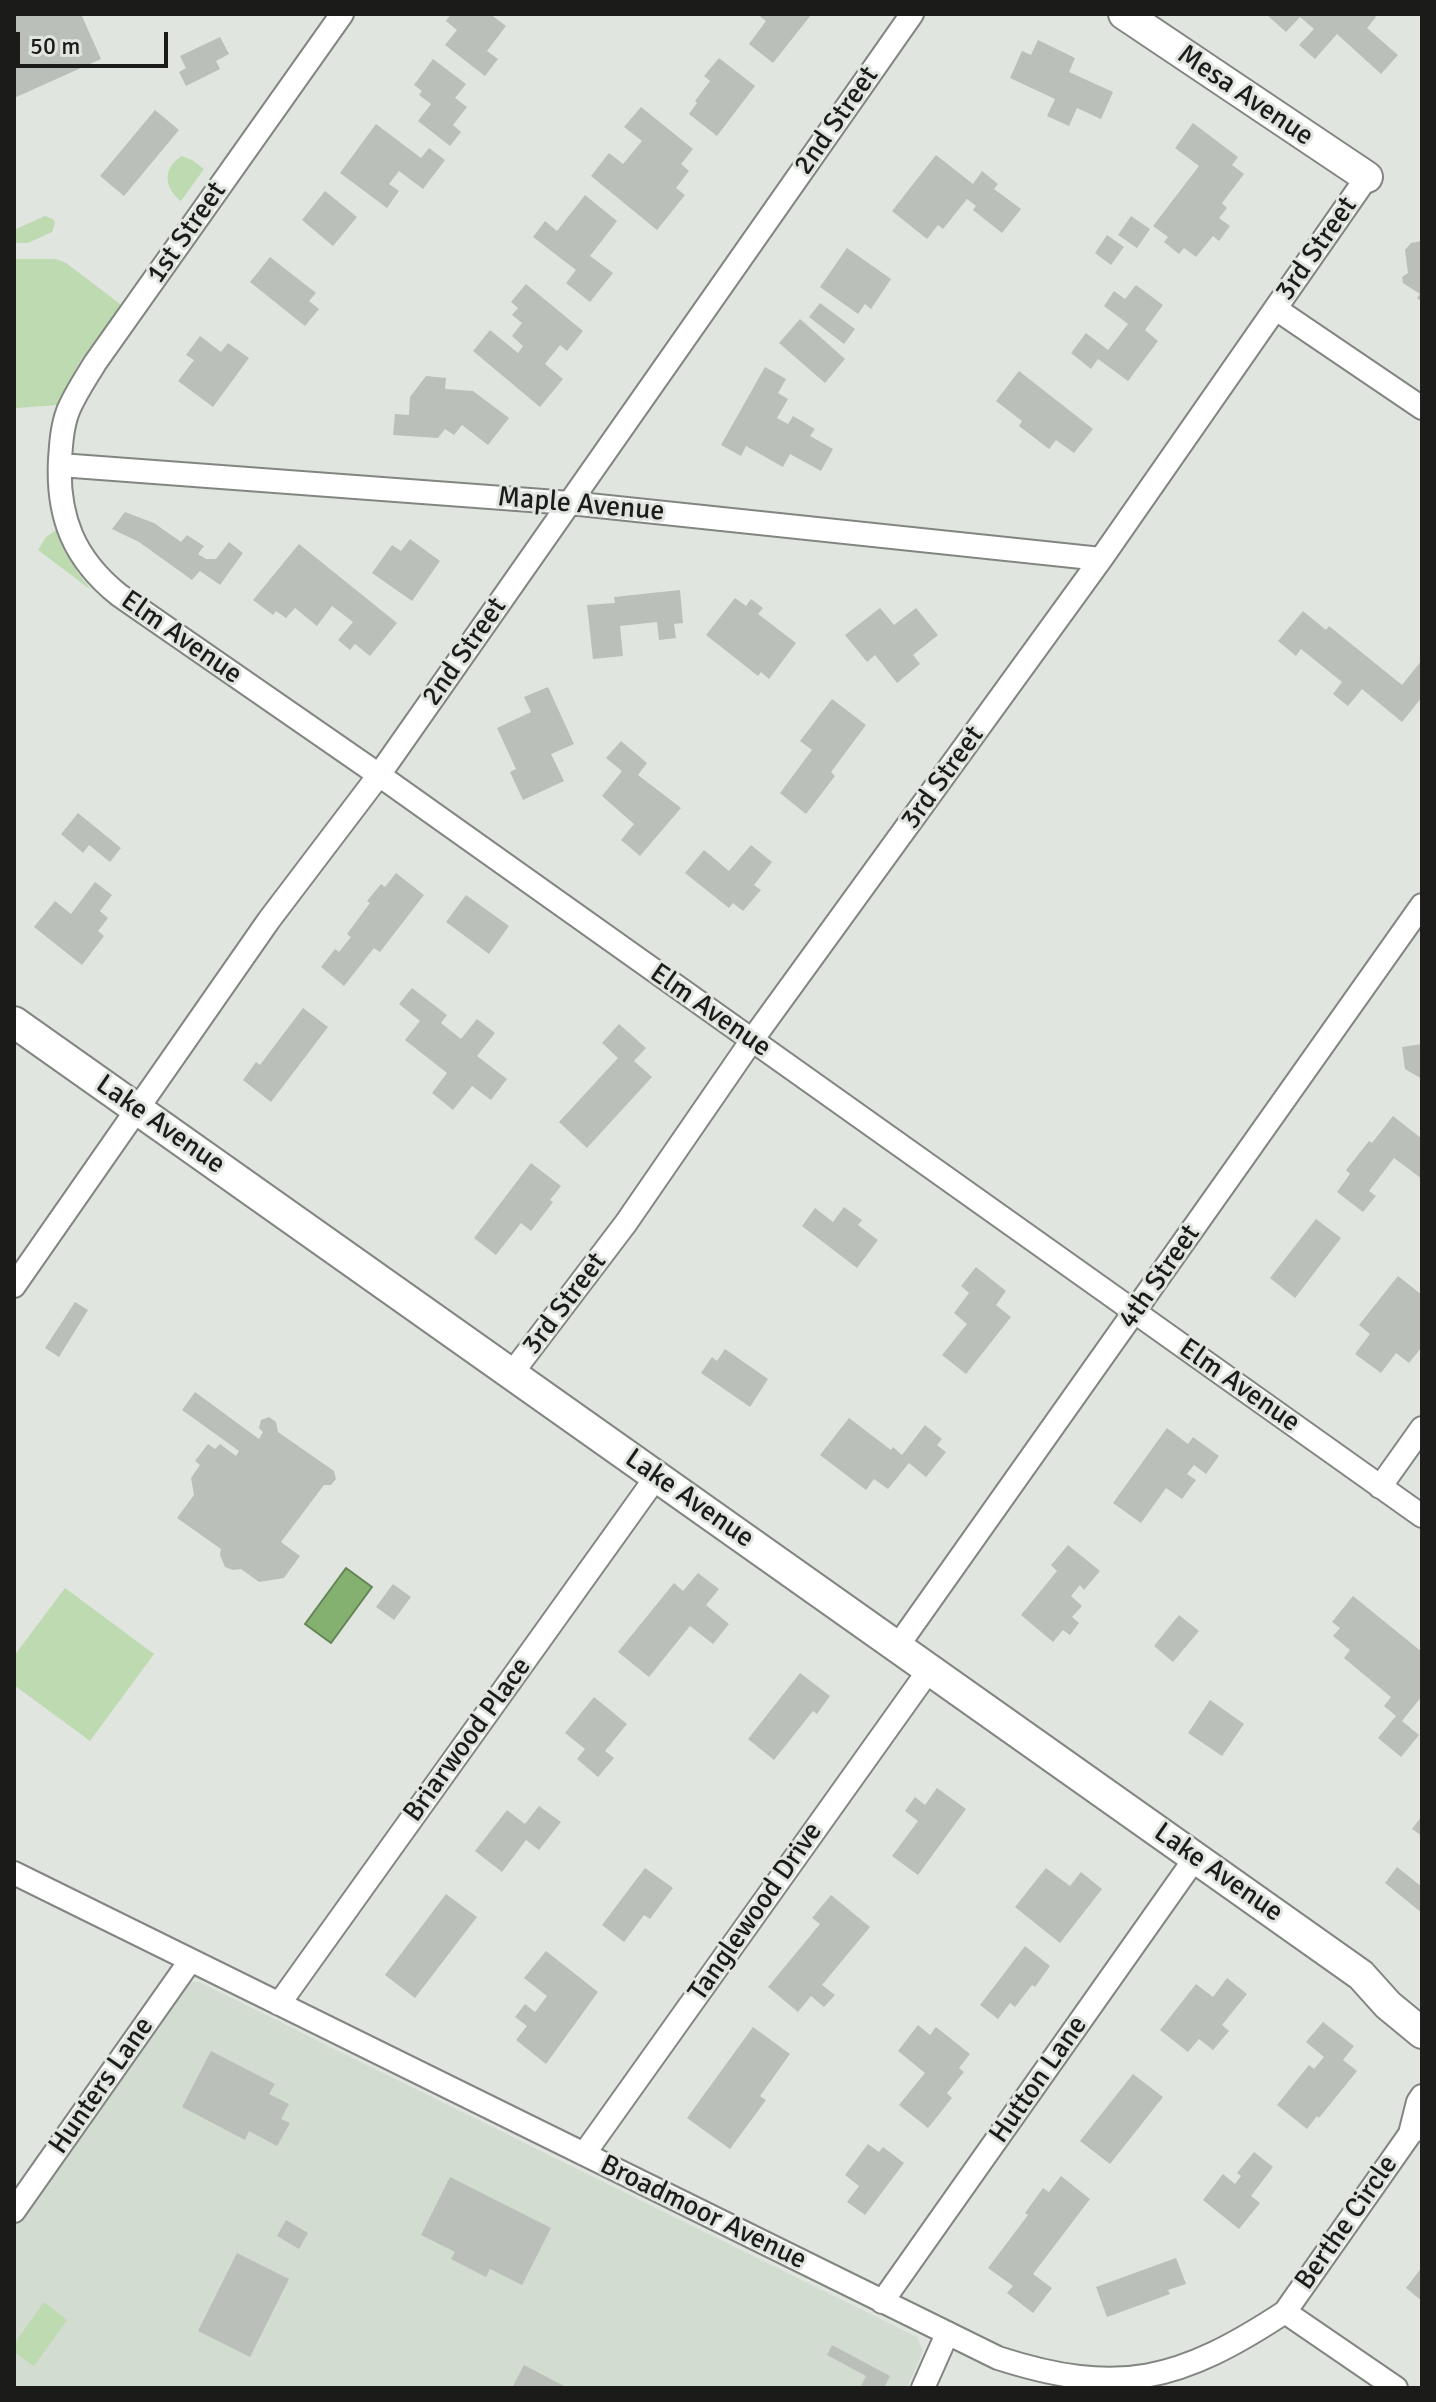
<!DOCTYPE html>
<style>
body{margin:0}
#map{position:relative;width:1436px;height:2402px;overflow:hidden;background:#e0e5df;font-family:Signika,sans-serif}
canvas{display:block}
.frame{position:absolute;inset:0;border:16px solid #1b1c1a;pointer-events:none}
.scale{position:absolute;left:16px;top:32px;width:152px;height:36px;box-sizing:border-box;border:4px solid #1b1c1a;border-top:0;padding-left:10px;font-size:24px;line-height:28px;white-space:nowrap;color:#1b1c1a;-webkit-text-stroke:6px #e0e5df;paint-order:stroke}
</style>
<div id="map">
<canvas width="1436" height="2402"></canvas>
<div class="frame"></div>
<div class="scale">50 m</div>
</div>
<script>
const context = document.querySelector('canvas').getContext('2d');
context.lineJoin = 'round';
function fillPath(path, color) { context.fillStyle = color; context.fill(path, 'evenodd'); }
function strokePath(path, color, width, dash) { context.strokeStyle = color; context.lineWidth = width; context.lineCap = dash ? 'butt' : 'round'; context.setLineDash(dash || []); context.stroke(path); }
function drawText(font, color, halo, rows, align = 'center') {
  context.font = font + ' Signika,sans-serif'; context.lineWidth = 6; context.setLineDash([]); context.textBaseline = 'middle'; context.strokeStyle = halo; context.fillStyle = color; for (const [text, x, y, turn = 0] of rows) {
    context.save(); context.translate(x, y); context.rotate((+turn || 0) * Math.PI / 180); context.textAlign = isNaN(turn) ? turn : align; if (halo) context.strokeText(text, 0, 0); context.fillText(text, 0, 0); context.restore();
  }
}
fillPath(new Path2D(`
 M190 1982H199L917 2337 923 2351 907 2388H14V2226L182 1986Z`), '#d3dcd0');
fillPath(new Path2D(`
 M182 156 192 160 204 169 181 201C164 188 162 168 182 156Z
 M45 216 53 219 55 223 52 232 28 243H14V230Z
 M14 259H56L66 263 120 304V308L79 363 58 405 16 408Z
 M56 530 78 573 91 590 38 550 46 537Z
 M65 1588 154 1654 90 1741 14 1685V1656Z
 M44 2302 67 2320 34 2366 14 2352V2344Z`), '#bddab1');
const water = new Path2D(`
 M346 1568 372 1587 331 1643 305 1624Z`);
fillPath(water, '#84b070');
strokePath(water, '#648456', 2);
fillPath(new Path2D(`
 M14 14H81L101 59 14 98Z
 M451 14H490L506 26 487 51 498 59 485 76 445 45 457 30 446 21Z
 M757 14H809L811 15 773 63 749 44 766 21Z
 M1270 14H1373L1376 17 1367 28 1398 55 1381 74 1337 34 1315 59 1299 45 1314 29 1300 17 1286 32 1268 16Z
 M220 37 229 54 216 61 220 69 186 86 179 72 186 68 180 56Z
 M1038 40 1075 58 1069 72 1113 92 1101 119 1077 108 1069 126 1047 116 1055 99 1010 78 1022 51 1031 55Z
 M719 58 755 86 717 136 689 114 697 103 695 101 710 81 704 76Z
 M433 59 466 84 455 98 467 107 453 125 461 132 450 146 418 121 431 104 419 95 422 91 414 85Z
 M641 107 693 149 681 164 689 171 676 188 685 195 657 230 591 176 609 153 623 164 642 141 624 127Z
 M155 110 179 130 124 196 100 176Z
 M1193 123 1238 157 1232 165 1244 174 1222 203 1227 208 1219 218 1230 226 1219 241 1213 236 1196 257 1184 248 1179 254 1164 242 1168 237 1153 226 1199 166 1175 148Z
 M376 124 421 158 429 148 445 160 423 189 399 171 389 184 399 191 387 208 340 173Z
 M936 155 973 184 982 171 998 184 994 189 1021 209 1002 233 973 210 976 206 967 199 943 229 938 225 927 239 892 211Z
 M325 191 357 217 333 246 302 220Z
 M585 195 617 221 590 256 613 273 590 302 566 283 576 270 533 237 545 221 557 231Z
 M1131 216 1150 229 1137 248 1118 235Z
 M1107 235 1124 247 1111 265 1095 253Z
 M1422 241V302L1417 298 1420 294 1403 283 1402 277 1408 273 1405 250 1411 243Z
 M847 248 891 279 871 309 865 304 858 314 820 287Z
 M270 257 316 293 309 301 319 309 305 326 250 282Z
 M526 284 583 331 567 351 560 345 545 364 563 379 540 407 473 351 490 330 518 353 523 346 512 336 522 323 512 315 518 308 511 302Z
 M1136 285 1163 305 1145 330 1158 341 1128 381 1098 359 1091 369 1071 353 1086 333 1108 350 1128 324 1104 306 1114 291 1125 299Z
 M820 303 855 329 844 344 809 317Z
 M800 319 845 359 825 383 779 343Z
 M200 336 221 352 228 343 249 358 213 407 178 381 194 360 186 355Z
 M765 367 786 379 778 393 788 399 777 418 788 424 793 416 815 429 810 436 833 449 821 471 790 454 783 467 746 446 741 456 721 445Z
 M1019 371 1093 429 1074 453 1056 440 1049 449 1019 426 1022 421 996 401Z
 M426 376 446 378 445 389 473 391 509 418 488 445 462 425 454 435 445 429 438 438 393 435 395 414 409 415 410 397Z
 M125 512 154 523 181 542 187 535 204 546 198 554 206 559H216L229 542 243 553 220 585 200 571 192 580 139 542 112 529Z
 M410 539 440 561 412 601 372 573 392 545 401 551Z
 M299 544 397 623 370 656 355 644 350 650 338 640 353 622 332 606 317 626 295 608 286 618 276 611 273 615 253 600Z
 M680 590 683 623 674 624 676 638 659 640 657 622 620 626 623 656 593 659 587 605 615 603 614 597Z
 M735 598 746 606 751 599 763 608 758 614 796 643 769 679 761 672 758 676 706 635Z
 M880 608 894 625 916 608 938 635 913 655 920 664 897 683 875 655 867 662 845 635Z
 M1303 611 1326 630 1329 626 1402 685 1422 660V697L1402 722 1362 689 1348 706 1333 694 1342 682 1301 649 1296 656 1278 641Z
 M548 687 574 744 551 754 564 781 523 800 510 772 516 769 497 728 531 712 524 697Z
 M832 699 866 725 831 772 835 776 806 814 780 793 812 750 800 741Z
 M621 741 647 763 638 775 681 808 640 856 621 840 634 824 602 796 622 771 606 758Z
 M78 813 121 848 110 862 89 845 83 853 61 834Z
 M751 845 772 862 754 885 761 890 743 911 733 903 729 908 685 873 704 850 729 871Z
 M396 873 424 895 380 952 374 948 344 986 321 967 335 949 339 952 351 937 347 934 370 903 367 901 381 884 385 887Z
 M95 882 112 895 100 911 108 918 98 931 104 936 82 965 34 927 55 901 71 914Z
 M466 895 509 926 489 954 446 922Z
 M412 988 447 1015 441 1023 461 1039 477 1019 495 1033 477 1056 507 1079 491 1100 472 1086 453 1110 432 1093 447 1073 405 1040 420 1021 399 1004Z
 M303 1008 328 1027 271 1102 243 1080 256 1062 260 1065Z
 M619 1024 646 1048 634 1061 652 1077 587 1148 559 1122 618 1058 602 1043Z
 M1422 1044V1079L1405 1069 1402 1047Z
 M1393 1116 1422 1139V1179L1394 1158 1369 1191 1376 1196 1363 1212 1337 1192 1350 1174 1346 1170 1369 1141 1372 1143Z
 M531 1163 561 1186 550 1200 553 1202 531 1231 521 1223 496 1255 474 1238Z
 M844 1207 862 1220 858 1225 878 1240 857 1268 802 1226 815 1208 833 1222Z
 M1316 1219 1341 1238 1295 1298 1270 1278Z
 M976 1267 1006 1291 996 1305 1011 1317 966 1374 942 1355 967 1324 954 1313 969 1293 961 1286Z
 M1398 1276 1422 1295V1347L1409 1363 1396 1353 1381 1373 1355 1354 1370 1334 1359 1325Z
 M75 1302 88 1310 59 1357 45 1348Z
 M725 1349 768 1379 750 1407 701 1373 712 1357 717 1361Z
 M195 1392 259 1439 263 1432 259 1428 261 1420 269 1417 276 1422 278 1432 334 1471 336 1479 331 1485H324L281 1542 300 1556 284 1578 259 1582 241 1569 233 1570 225 1567 220 1555 221 1549 177 1518 194 1495 191 1478 200 1465 195 1461 208 1444 215 1449 220 1444 236 1456 239 1451 182 1410Z
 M849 1418 891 1450 893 1447 902 1455 925 1425 942 1439 937 1445 946 1452 926 1477 909 1463 888 1489 874 1479 866 1490 820 1455Z
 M1167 1428 1188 1444 1193 1437 1219 1456 1206 1474 1194 1465 1187 1474 1196 1480 1182 1499 1166 1488 1141 1523 1113 1503Z
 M1068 1545 1100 1571 1084 1590 1080 1585 1071 1596 1082 1606 1072 1617 1079 1623 1070 1635 1063 1630 1053 1642 1021 1615 1057 1571 1051 1565Z
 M698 1573 719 1589 706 1605 729 1624 713 1644 690 1626 649 1677 618 1652 674 1583 683 1591Z
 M393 1584 411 1597 394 1620 376 1607Z
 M1353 1596 1422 1652V1696L1402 1721 1419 1735 1401 1757 1378 1738 1396 1716 1384 1706 1391 1697 1344 1658 1350 1650 1333 1636 1340 1628 1332 1622Z
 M1179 1615 1199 1631 1173 1662 1154 1646Z
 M800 1673 830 1696 817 1714 813 1711 774 1760 748 1739Z
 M594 1697 627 1724 605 1751 614 1758 598 1777 577 1759 585 1749 565 1733Z
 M1210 1700 1244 1724 1222 1756 1188 1733Z
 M937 1788 966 1809 918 1875 892 1856 918 1821 905 1811 915 1797 925 1805Z
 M539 1806 561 1822 539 1850 526 1840 502 1872 475 1851 507 1810 525 1824Z
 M1422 1816V1836L1412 1829Z
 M1397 1867 1422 1887V1913L1385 1883Z
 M645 1868 673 1888 650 1919 644 1915 624 1942 602 1925Z
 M1046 1868 1070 1886 1081 1872 1102 1889 1060 1943 1015 1907Z
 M446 1894 477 1917 415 1998 385 1975Z
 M831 1895 870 1927 822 1985 835 1995 824 2007 811 1996 798 2012 768 1987 820 1924 812 1918Z
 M1025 1946 1050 1966 1035 1987 1032 1985 1015 2007 1010 2003 998 2019 980 2005Z
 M546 1951 598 1992 546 2064 516 2040 527 2026 515 2017 525 2004 535 2012 547 1996 524 1978Z
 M1227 1978 1247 1994 1222 2025 1229 2031 1213 2050 1199 2039 1188 2052 1160 2030 1196 1984 1213 1997Z
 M1323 2022 1354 2046 1343 2060 1357 2071 1319 2118 1317 2116 1307 2129 1277 2105 1309 2065 1314 2069 1324 2057 1306 2042Z
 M918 2025 930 2035 936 2027 970 2054 959 2068 964 2072 947 2093 952 2098 928 2128 899 2105 925 2073 898 2051Z
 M753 2027 790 2054 760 2096 766 2100 730 2149 687 2118Z
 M211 2051 275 2084 269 2094 289 2104 281 2119 290 2123 277 2146 249 2131 245 2140 182 2107Z
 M1133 2074 1163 2097 1110 2164 1080 2141Z
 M868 2144 879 2152 883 2147 904 2163 865 2215 847 2202 859 2186 845 2175Z
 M1254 2152 1273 2167 1251 2196 1260 2203 1239 2229 1203 2200 1223 2174 1235 2184 1241 2176 1237 2173Z
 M1061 2176 1090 2199 1033 2274 1052 2288 1033 2313 1007 2293 1013 2286 988 2268 1028 2215 1025 2213 1043 2188 1049 2192Z
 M450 2177 551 2228 522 2285 490 2269 486 2277 451 2259 455 2252 421 2235Z
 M286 2220 308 2233 299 2249 277 2236Z
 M237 2253 289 2279 250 2357 198 2331Z
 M1176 2258 1186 2284 1168 2290 1170 2294 1107 2317 1096 2287Z
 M1422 2267V2301L1406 2288Z
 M832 2345 890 2376 884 2388H860L866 2376 827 2355Z
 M524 2365 568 2388H512Z`), '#bbbfb9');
const street = new Path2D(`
 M342 14 95 363C86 378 75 394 68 411 62 427 61 444 60 460 57 517 74 559 119 595L379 775 1422 1516
 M1276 309 1422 408
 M60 465 570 503 1101 559
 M14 1286 269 920 379 775 912 14
 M512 1373 626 1223 752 1040 1101 559 1367 177
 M1380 1487 1422 1428
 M897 1647 1422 905
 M14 1873 998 2358C1119 2397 1180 2381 1285 2312L1396 2388
 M279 2004 657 1476
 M1410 2134 1418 2102 1422 2096
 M584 2154 929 1670
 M14 2211 190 1961
 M882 2302 1196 1857
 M1285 2312 1410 2134 1422 2124
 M923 2388 947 2334`);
const secondary = new Path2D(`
 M1124 14 1367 177
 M14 1022 1361 1975 1388 2005 1422 2033`);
strokePath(street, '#828681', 26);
strokePath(secondary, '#828681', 34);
strokePath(street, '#fff', 22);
strokePath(secondary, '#fff', 30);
drawText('28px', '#1b1c1a', '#e0e5df', [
 ["Mesa Avenue",1245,96,34],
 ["2nd Street",837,121,-55],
 ["1st Street",187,233,-55],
 ["3rd Street",1317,249,-55],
 ["Maple Avenue",581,505,5],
 ["Elm Avenue",181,638,35],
 ["2nd Street",465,652,-55],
 ["3rd Street",943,778,-54],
 ["Elm Avenue",710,1011,35],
 ["Lake Avenue",160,1125,35],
 ["4th Street",1160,1277,-55],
 ["3rd Street",565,1304,-53],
 ["Elm Avenue",1239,1386,35],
 ["Lake Avenue",689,1499,35],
 ["Briarwood Place",468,1740,-54],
 ["Lake Avenue",1218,1873,35],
 ["Tanglewood Drive",756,1912,-55],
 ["Hutton Lane",1039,2080,-55],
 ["Hunters Lane",102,2086,-55],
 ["Broadmoor Avenue",703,2213,26],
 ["Berthe Circle",1347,2223,-55]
]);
</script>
